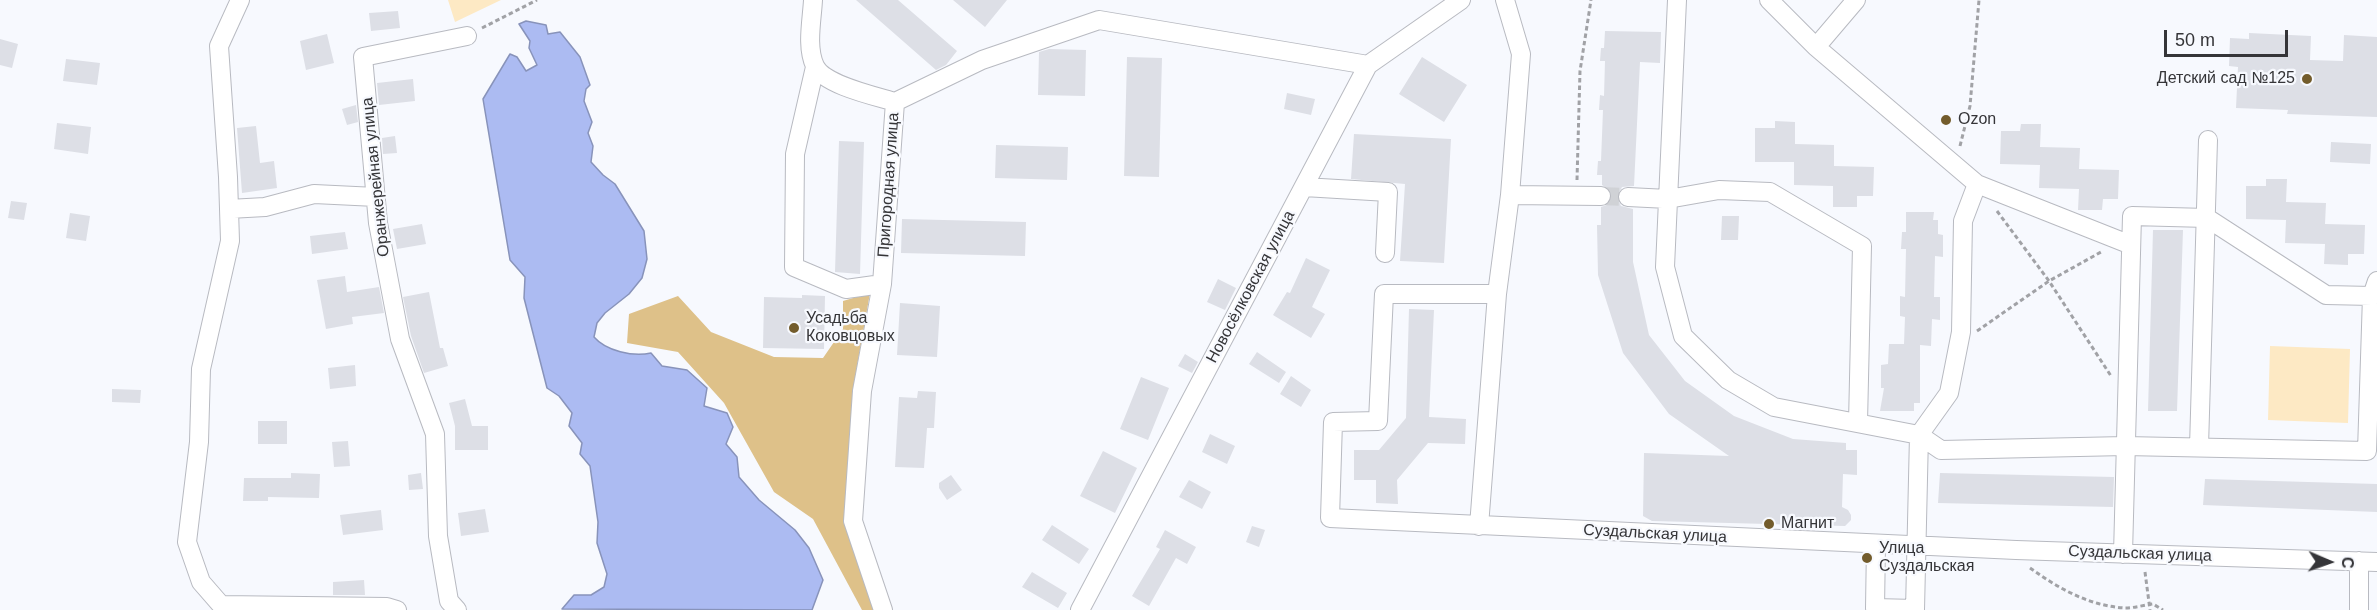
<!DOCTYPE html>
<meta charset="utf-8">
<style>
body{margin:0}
#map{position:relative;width:2377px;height:610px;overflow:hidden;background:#f7f9fe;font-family:Arial,sans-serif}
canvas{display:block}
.north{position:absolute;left:2299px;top:532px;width:60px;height:60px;-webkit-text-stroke:4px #f7f9fe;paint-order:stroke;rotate:92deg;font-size:16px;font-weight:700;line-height:24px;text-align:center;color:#353538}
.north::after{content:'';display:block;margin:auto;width:21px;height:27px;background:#353538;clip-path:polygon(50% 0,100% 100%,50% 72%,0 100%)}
.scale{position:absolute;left:2164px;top:30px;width:124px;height:27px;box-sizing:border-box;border:3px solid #353538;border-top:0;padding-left:8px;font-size:18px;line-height:21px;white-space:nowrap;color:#353538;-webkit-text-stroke:4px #f7f9fe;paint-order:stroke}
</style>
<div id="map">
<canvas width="2377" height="610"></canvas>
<div class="north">С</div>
<div class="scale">50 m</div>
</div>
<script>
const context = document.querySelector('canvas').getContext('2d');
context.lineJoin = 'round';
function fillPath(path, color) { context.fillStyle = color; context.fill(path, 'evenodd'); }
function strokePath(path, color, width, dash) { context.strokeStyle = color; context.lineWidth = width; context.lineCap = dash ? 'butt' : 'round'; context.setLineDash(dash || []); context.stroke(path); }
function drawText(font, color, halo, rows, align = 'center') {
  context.font = font + ' Arial,sans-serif'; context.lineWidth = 4.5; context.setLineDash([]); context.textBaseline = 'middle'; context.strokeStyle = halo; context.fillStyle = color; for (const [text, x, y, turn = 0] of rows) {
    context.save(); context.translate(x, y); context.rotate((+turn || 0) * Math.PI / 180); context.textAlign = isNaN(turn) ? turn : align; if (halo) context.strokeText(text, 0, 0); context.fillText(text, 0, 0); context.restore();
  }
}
fillPath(new Path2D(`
 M448 0H501L455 22Z
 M2270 346 2350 349 2348 423 2268 420Z`), '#fde9c4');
fillPath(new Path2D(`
 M870 293 853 389 846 511 879 610H862L813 519 774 492 724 403 678 352 627 343 629 314 678 296 711 332 774 357 823 358 843 329V301Z`), '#dec189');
const water = new Path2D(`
 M526 21 546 25 548 34 560 32 580 57 590 85 586 89 584 101 592 122 588 133 593 146 591 162 603 175 615 184 644 231 647 259 642 278 629 294 605 313 597 323 594 337C606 351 633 357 651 353L662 366 687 370 707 388 704 406 727 413 733 427 726 444 737 457 739 477 759 500 795 530 809 548 823 580 812 610 562 609 574 595H591L604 587 607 574 597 543 598 522 590 466 580 454 582 443 569 426 572 413 559 396 547 388 524 298 525 277 510 260 483 99 510 54 517 57 526 71 537 65 529 48 530 41 519 24Z`);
fillPath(water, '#acbbf2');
strokePath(water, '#8893ba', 1.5);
fillPath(new Path2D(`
 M856 0H898L957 51 946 65 936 70Z
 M953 0H1007L985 27Z
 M398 11 400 28 371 31 369 13Z
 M1605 31 1661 32 1660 63 1640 62 1634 186 1622 187 1617 197 1621 206 1633 209V262L1649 335 1685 381 1734 416 1793 439 1846 443V450H1857V475L1843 474 1842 507 1848 510 1851 515V520L1845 526 1652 521 1643 516 1644 453 1729 456 1669 414 1623 353 1598 275 1597 225H1601V207L1607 205 1612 197 1610 190 1602 185V175H1597L1598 161H1601L1603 110H1599L1600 95 1604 96 1605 61H1600L1601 48H1604Z
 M2249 33 2311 36 2310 60 2343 61 2344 35 2377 37V117L2287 114 2288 110 2236 108 2238 67 2229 66 2230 38 2249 39Z
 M327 34 334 63 306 70 300 41Z
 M0 39 18 44 12 68 0 65Z
 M1049 49 1086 50 1085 96 1038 95 1039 52Z
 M1127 57 1162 58 1159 177 1124 176Z
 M1422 57 1467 85 1444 122 1399 94Z
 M66 59 100 63 97 85 63 81Z
 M413 79 415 101 379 105 377 83Z
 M1287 93 1315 99 1311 115 1284 109Z
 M356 105 358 122 347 125 342 109Z
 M1775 121 1795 122V144L1834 145V166L1874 167 1873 196H1857V207H1833V186L1794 185V162H1755V128H1775Z
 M57 123 91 127 88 154 54 149Z
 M2021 124H2041L2040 147 2080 148 2079 169 2119 170 2118 199H2103L2102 210H2078L2079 189 2039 188 2040 165 2000 164 2001 131H2020Z
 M256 126 260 163 274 161 277 188 242 193 237 128Z
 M1354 134 1451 139 1444 263 1400 261 1405 184 1351 179Z
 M395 136 397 153 383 154 382 138Z
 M839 141 864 142 860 274 835 272Z
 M2331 142 2371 144 2370 164 2330 162Z
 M996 145 1068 147 1067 180 995 178Z
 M2266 179H2287L2286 202 2326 203 2325 224 2365 225 2364 254H2348V265L2324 264 2325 244 2285 243 2286 220 2246 219V186H2266Z
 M11 201 27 203 24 220 8 218Z
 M1906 212H1934L1933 220H1938V234L1943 235V257L1935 256 1934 297H1940V320L1932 319 1931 346 1920 345V403H1914V411H1880L1884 388H1881V365L1888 364 1889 344H1904L1905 317 1900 316V296L1905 297 1906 249H1901L1902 232H1906Z
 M70 213 90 216 86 241 66 238Z
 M1722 216H1739L1738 240H1721Z
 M902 219 1026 222 1025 256 901 253Z
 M422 224 426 244 397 249 393 229Z
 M2153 230H2183L2177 411H2148Z
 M345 232 348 249 312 254 310 236Z
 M1306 258 1330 270 1312 307 1325 314 1311 338 1273 315 1287 292 1290 293Z
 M345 276 347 292 379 287 384 313 352 317 353 324 326 329 317 280Z
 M1218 279 1236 288 1225 310 1207 302Z
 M429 292 440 348H443L448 366 424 373 411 336 403 297Z
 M802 295 825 296 824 349 763 348 764 297 802 298Z
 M900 303 940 306 937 357 897 355Z
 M1409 309 1434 310 1429 417 1466 419 1465 444 1428 443 1397 480 1398 504 1376 503V480H1354V450H1379L1406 418Z
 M1257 352 1286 372 1279 383 1249 364Z
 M1185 354 1198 362 1192 373 1178 366Z
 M355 365 356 386 330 389 328 368Z
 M1291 376 1311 390 1301 407 1280 394Z
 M1141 377 1169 388 1148 440 1120 429Z
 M112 389 141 390 140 403 112 402Z
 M918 391 936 392 934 428H927L924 468 895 467 899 397 917 398Z
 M465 399 472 426H488V450H455V426L449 403Z
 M258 421H287V444H258Z
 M1210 434 1235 446 1227 464 1202 452Z
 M348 441 350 466 334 467 332 442Z
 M1103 451 1137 468 1115 513 1080 496Z
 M291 473 320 474 319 498 268 497V501H243L244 478H291Z
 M421 473 423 489 409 490 408 475Z
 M1940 473 2114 477 2113 507 1938 503Z
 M951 475 962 490 947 500 939 488V483Z
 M2205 479 2377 484V512L2203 505Z
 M1189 480 1211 492 1202 509 1179 497Z
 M485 509 489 532 461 536 458 513Z
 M381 510 383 530 343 535 340 515Z
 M1052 525 1089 549 1079 564 1042 540Z
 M1252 526 1265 530 1259 547 1246 542Z
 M1165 530 1196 547 1187 564 1176 558 1149 606 1132 596 1160 549 1156 547Z
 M1032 572 1067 593 1058 608 1022 587Z
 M364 580 365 595H333V582Z`), '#dddfe6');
strokePath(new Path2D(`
 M1601 196 1628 197`), '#d0d2d6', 18, [18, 9]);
const minor = new Path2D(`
 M240 0 219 46 228 177 230 241 201 369 199 442 187 542 201 582 221 605 387 607 397 610
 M813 0C812 20 806 47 815 66 824 85 875 96 895 102
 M1677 0 1665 267 1683 336 1728 380 1774 407 1919 435 1941 450 2125 446 2367 451 2372 296 2377 281
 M1769 0 1816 47 1977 184 2131 245
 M1816 47 1856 0
 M815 67 795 154 794 267 846 289 882 284
 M1304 187 1388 192 1385 253
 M1510 195 1601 196
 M1628 197 1668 199 1719 190 1770 192 1862 246 1858 423
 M229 209 265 207 314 194 376 197
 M1497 294H1384L1378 421 1333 422 1330 518 2016 550 2377 562
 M2199 447 2208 140
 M1479 526 1497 294 1510 195 1521 54 1505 0
 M1876 544 1875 608 1915 609
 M2123 554 2132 216 2207 218 2326 295 2372 296
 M457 610 449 601 438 536 435 434 400 339 378 223 363 57 467 36
 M883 610 853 521 862 391 882 284 895 102 982 60 1099 20 1368 65
 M1080 610 1368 65 1461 0
 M1915 610 1919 435 1949 393 1961 332 1963 221 1977 184
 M2359 610V561`);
strokePath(minor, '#b8bac1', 20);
strokePath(new Path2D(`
 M482 28 537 0
 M1960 146 1970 106 1979 0
 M1577 180 1580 71 1591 0
 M1997 211 2049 281 2111 376
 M1977 331 2049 281 2101 252
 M2030 568C2058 588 2089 606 2125 608 2134 608 2144 605 2153 604L2163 610
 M2145 572 2150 610`), '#a1a2a6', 3, [4.5, 3]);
strokePath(minor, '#fff', 18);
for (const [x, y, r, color] of [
 [2307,79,6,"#735c2c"],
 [1946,120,6,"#735c2c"],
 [794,328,6,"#735c2c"],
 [1769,524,6,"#735c2c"],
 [1867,558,6,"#735c2c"]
]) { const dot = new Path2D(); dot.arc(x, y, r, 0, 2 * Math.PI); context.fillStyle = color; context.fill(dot); strokePath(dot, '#f7f9fe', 2); }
drawText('16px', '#353538', '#f7f9fe', [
 ["Детский сад №125",2295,79,"right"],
 ["Ozon",1958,120],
 ["Усадьба",806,319],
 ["Коковцовых",806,337],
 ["Магнит",1781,524],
 ["Улица",1879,549],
 ["Суздальская",1879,567]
], 'left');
drawText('16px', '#353538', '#f7f9fe', [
 ["Оранжерейная улица",376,177,-96],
 ["Пригородная улица",889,185,-86],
 ["Новосёлковская улица",1251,287,-62],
 ["Суздальская улица",1655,534,3],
 ["Суздальская улица",2140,554,2]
]);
</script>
